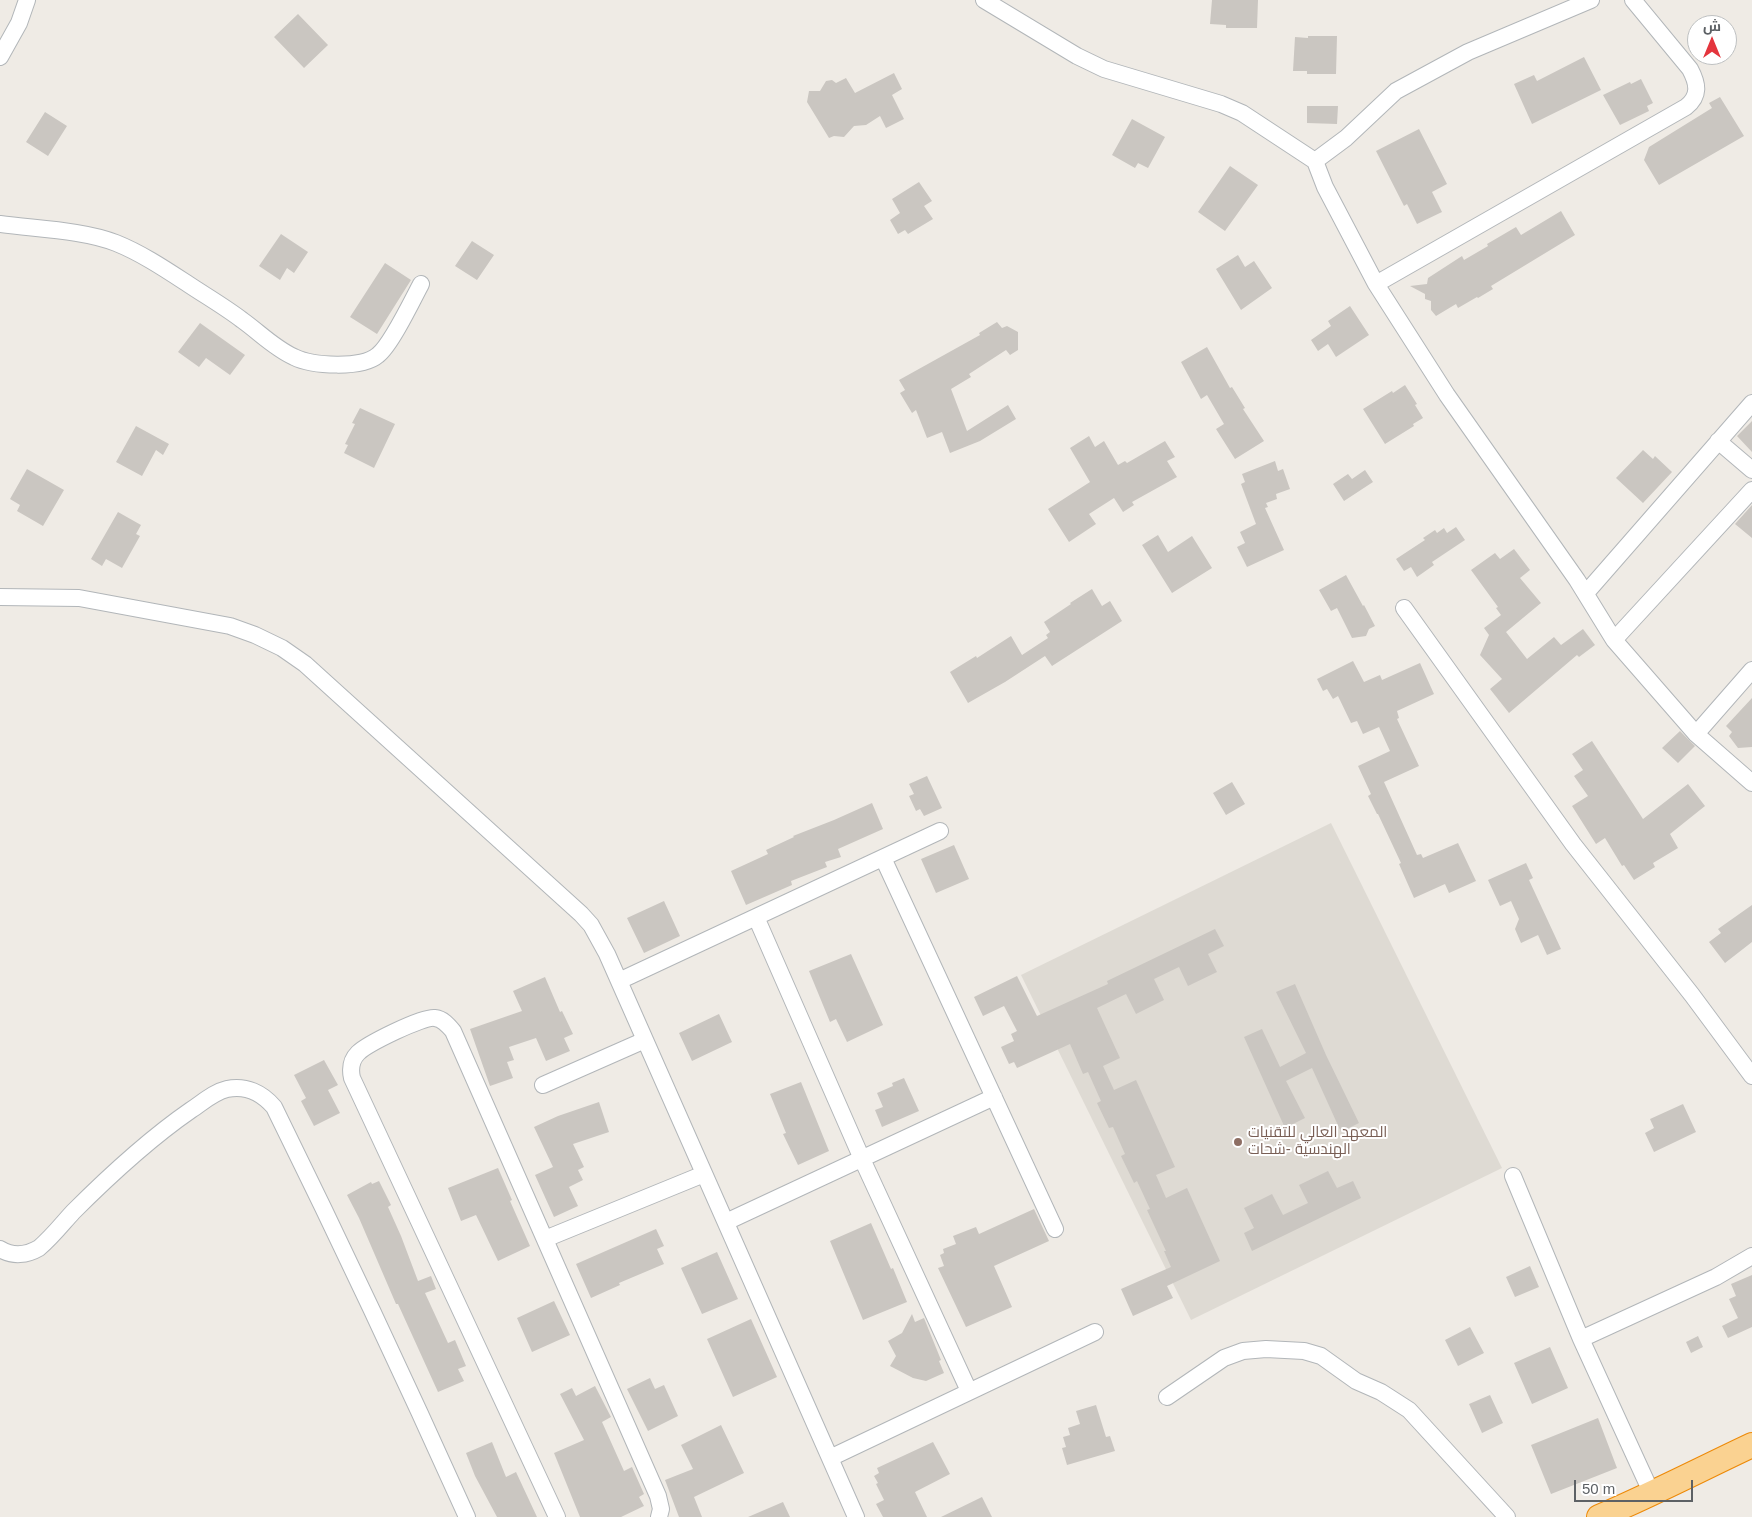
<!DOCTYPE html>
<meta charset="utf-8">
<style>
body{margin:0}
#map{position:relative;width:1752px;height:1517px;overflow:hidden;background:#efebe5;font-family:Arial,Cairo,sans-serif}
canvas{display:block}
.north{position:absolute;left:1687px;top:15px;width:50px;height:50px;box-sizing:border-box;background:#fff;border:1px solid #bec0c1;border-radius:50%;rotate:0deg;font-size:14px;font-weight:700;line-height:20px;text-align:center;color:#5d6165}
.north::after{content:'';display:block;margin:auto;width:18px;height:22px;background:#e4353d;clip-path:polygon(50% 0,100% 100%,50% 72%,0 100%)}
.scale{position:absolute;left:1574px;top:1480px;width:119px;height:22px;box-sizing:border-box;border:2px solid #5d6165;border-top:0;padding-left:6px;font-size:15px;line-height:18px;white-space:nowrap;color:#5d6165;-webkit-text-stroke:4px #fff;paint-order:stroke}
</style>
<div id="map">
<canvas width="1752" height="1517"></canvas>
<div class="north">ش</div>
<div class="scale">50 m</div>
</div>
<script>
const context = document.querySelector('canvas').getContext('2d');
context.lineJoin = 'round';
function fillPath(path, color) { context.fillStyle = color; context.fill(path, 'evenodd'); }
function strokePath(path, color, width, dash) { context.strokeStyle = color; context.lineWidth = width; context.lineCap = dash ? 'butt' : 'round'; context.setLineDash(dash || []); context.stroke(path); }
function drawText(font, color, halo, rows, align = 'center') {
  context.font = font + ' Arial,Cairo,sans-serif'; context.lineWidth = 4; context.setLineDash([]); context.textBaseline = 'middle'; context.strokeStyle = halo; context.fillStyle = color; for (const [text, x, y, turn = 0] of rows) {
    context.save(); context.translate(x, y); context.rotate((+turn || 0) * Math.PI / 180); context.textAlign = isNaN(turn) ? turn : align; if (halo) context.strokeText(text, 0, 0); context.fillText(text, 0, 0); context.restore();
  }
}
fillPath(new Path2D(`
 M1331 823 1502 1168 1191 1320 1021 975Z`), '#dedad3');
fillPath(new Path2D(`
 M1212 0H1258L1257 28H1226V25L1210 24Z
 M298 14 328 45 304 68 274 37Z
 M1308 36H1337L1336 74H1307V71H1293L1295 37 1308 38Z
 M1584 57 1601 90 1532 124 1514 84 1534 75 1537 81Z
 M894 73 902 89 892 95 904 119 886 128 880 116 866 125 854 126 844 137 834 136 829 138 807 102 809 91H820L826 81 832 80 836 83 846 78 855 93Z
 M1641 79 1653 103 1647 106 1649 111 1620 125 1603 95 1630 82 1631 84Z
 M1720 97 1744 136 1659 185 1644 160 1649 147 1712 108 1709 103Z
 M1307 106H1338L1337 124 1307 123Z
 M45 112 67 126 48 156 26 142Z
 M1132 119 1165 137 1148 168 1138 163 1135 168 1112 155Z
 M1419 129 1447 184 1432 192 1442 212 1417 224 1407 204 1404 206 1376 151Z
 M1230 166 1258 185 1225 231 1198 212Z
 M919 182 932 201 924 206 933 219 908 234 905 230 898 234 890 220 900 213 892 199Z
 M1561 211 1575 235 1491 286 1493 289 1478 298 1477 297 1458 308 1456 304 1436 316 1431 310V301L1425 299V294L1410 286 1427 284 1428 278 1462 256 1464 260 1488 246 1487 244 1516 227 1521 235Z
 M281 234 308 252 294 273 287 268 280 280 259 266Z
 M472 241 494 255 477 280 455 266Z
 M1238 255 1245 267 1254 261 1272 288 1241 310 1216 269Z
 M385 263 411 280 377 334 350 317Z
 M1350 306 1369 335 1336 357 1328 344 1318 351 1311 340 1331 326 1328 321Z
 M997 322 1002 328 1007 326 1018 332V350L1010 355 1006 350 969 374 971 377 951 389 967 431 1008 405 1016 419 980 441 950 453 942 432 927 438 916 410 912 413 900 393 905 390 899 380 980 335 979 333Z
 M200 323 245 355 230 375 206 358 199 367 178 352Z
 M1207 347 1230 388 1232 387 1245 408 1243 409 1264 441 1235 459 1216 429 1224 424 1207 395 1201 399 1181 362Z
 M1405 385 1417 404 1415 405 1423 418 1413 424 1414 426 1385 444 1363 409 1392 391 1393 393Z
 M360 408 395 424 374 468 344 453 348 445 345 444 355 424 352 423Z
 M1752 421V452L1737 436Z
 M136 426 169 444 163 455 156 450 142 476 116 462Z
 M1089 436 1095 447 1104 441 1118 465 1125 461 1127 463 1165 441 1175 457 1167 461 1177 477 1132 502 1134 505 1123 512 1114 498 1089 514 1096 524 1069 542 1048 509 1090 482 1070 448Z
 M1643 450 1653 459 1655 456 1672 472 1643 503 1616 478Z
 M1275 461 1278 471 1283 469 1290 489 1276 494 1277 499 1266 503 1268 507 1265 508 1284 550 1247 567 1237 547 1245 543 1240 532 1256 524 1241 484 1245 482 1242 474Z
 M27 469 64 490 43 526 17 511 20 505 10 499Z
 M1365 470 1373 482 1344 501 1333 484 1348 474 1352 479Z
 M1752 505V538L1735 524Z
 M118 512 141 525 136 534 140 536 122 568 106 559 102 566 91 559Z
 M1456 527 1465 540 1432 562 1434 565 1417 577 1411 567 1404 571 1396 559 1425 540 1423 538 1435 530 1437 533 1444 528 1447 533Z
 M1158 535 1168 552 1192 536 1212 568 1172 593 1142 545Z
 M1514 549 1530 570 1520 578 1541 603 1506 632 1527 659 1554 637 1561 645 1583 629 1595 645 1579 657 1577 655 1509 713 1490 689 1502 679 1480 655 1489 635 1484 628 1501 615 1496 608 1498 607 1471 570 1495 553 1500 559Z
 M1346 575 1363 606 1364 605 1375 626 1369 629 1366 636 1352 638 1337 608 1331 611 1319 590Z
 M1092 589 1102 606 1110 601 1122 621 1052 666 1045 656 1005 682 968 703 950 672 976 656 977 658 1011 636 1022 655 1048 638 1046 635 1050 632 1044 622 1071 604 1070 603Z
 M1353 661 1364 682 1380 675 1382 680 1420 663 1434 694 1397 711 1399 718 1397 719 1419 766 1384 782 1417 855 1421 854 1423 858 1458 843 1476 881 1449 893 1445 884 1414 898 1399 864 1401 863 1378 814H1377L1368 796 1371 794 1358 766 1390 751 1379 727 1363 734 1357 721 1351 723 1338 696 1333 699 1327 689 1323 691 1317 679Z
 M1752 698V747L1738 748 1729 736 1732 732 1726 726Z
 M1680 731 1695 746 1678 763 1662 748Z
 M1592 741 1643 819 1688 784 1705 806 1670 834 1678 848 1653 863 1655 867 1634 880 1624 865 1622 866 1605 838 1596 844 1572 806 1588 796 1574 776 1583 770 1572 754Z
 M927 776 942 808 924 816 920 809 916 811 909 796 914 794 909 784Z
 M1232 782 1245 804 1226 815 1213 793Z
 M872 803 883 829 838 849 841 857 825 862 827 867 791 881 792 885 746 905 731 871 768 854 766 850 794 837 793 836 834 820Z
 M954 845 969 879 936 893 921 859Z
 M1526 863 1533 878 1529 880 1561 949 1547 955 1538 935 1521 943 1515 929 1519 919 1511 901 1500 906 1488 880Z
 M664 901 680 936 644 953 627 918Z
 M1752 905V942L1725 963 1709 942 1721 933 1718 929Z
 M1215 929 1224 946 1208 954 1217 972 1188 986 1179 967 1154 979 1164 1000 1136 1014 1126 994 1097 1008 1120 1058 1103 1066 1114 1090 1136 1080 1175 1167 1156 1175 1166 1198 1187 1188 1220 1261 1167 1286 1173 1298 1133 1316 1121 1289 1171 1267 1164 1251H1166L1147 1210 1150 1209 1137 1181 1134 1183 1121 1156 1125 1154 1113 1127 1109 1128 1097 1103 1101 1101 1088 1072 1083 1074 1070 1044 1017 1068 1014 1062 1009 1064 1001 1047 1014 1041 1011 1034 1017 1031 1004 1006 983 1016 974 997 1017 976 1037 1016 1108 984 1107 981Z
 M851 954 883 1025 847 1042 836 1019 830 1022 809 971Z
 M545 977 560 1012 562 1011 573 1034 564 1038 570 1051 546 1061 536 1038 509 1047 514 1060 507 1062 513 1078 490 1086 470 1029 522 1011 513 991Z
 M1295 984 1326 1055 1359 1123 1341 1132 1312 1068 1286 1081 1305 1118 1285 1128 1244 1037 1262 1029 1280 1067 1306 1053 1276 992Z
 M719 1014 732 1042 692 1061 679 1033Z
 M324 1060 338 1085 328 1090 340 1113 314 1126 301 1101 306 1098 294 1075Z
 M904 1078 919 1111 882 1127 875 1110 883 1107 877 1093 893 1086 892 1083Z
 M801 1082 829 1151 798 1165 783 1134 786 1133 770 1094Z
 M599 1102 609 1132 573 1144 584 1167 578 1170 583 1180 569 1187 578 1206 554 1217 535 1175 553 1167 534 1127 558 1116Z
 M1683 1104 1696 1132 1654 1152 1645 1133 1654 1128 1650 1119Z
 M498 1168 512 1200 510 1201 530 1246 498 1261 476 1215 461 1221 448 1188Z
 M1328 1171 1337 1188 1353 1181 1361 1198 1252 1251 1244 1233 1254 1228 1244 1208 1272 1194 1283 1215 1308 1203 1299 1185Z
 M379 1181 391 1205 388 1207 401 1236 418 1281 431 1276 436 1289 425 1293 448 1343 455 1340 466 1366 458 1369 464 1381 438 1392 398 1304H396L359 1218 347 1195 371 1182 372 1184Z
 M1034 1209 1049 1241 994 1266 1012 1307 966 1327 938 1268 944 1266 940 1255 944 1253 943 1249 956 1244 953 1236 976 1227 979 1234Z
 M871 1223 891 1269 893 1268 907 1302 863 1320 830 1241Z
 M656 1229 664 1246 657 1249 664 1264 619 1283 620 1285 591 1298 576 1264Z
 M717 1252 738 1299 702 1314 681 1268Z
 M1530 1266 1539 1287 1515 1297 1506 1277Z
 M1752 1275V1327L1728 1338 1722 1326 1738 1318 1729 1299 1736 1296 1731 1284Z
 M554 1301 570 1335 532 1352 517 1318Z
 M912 1314 915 1322 924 1318 941 1360 939 1361 944 1373 926 1381 913 1378 890 1366 896 1356 888 1341 902 1333Z
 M751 1319 777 1377 733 1397 707 1339Z
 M1470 1327 1484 1353 1458 1366 1445 1340Z
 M1698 1336 1703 1347 1691 1353 1686 1342Z
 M1550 1347 1568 1388 1532 1404 1514 1363Z
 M650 1378 655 1389 664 1385 678 1416 648 1431 627 1389Z
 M595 1386 611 1417 602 1422 624 1471 632 1467 644 1494 639 1497 644 1506 621 1517H580L554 1453 584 1440 560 1394 572 1388 576 1396Z
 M1490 1395 1503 1423 1482 1433 1469 1404Z
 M1096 1405 1106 1437 1110 1436 1115 1451 1067 1465 1062 1448 1066 1447 1063 1437 1070 1435 1068 1428 1080 1424 1076 1411Z
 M1598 1418 1617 1468 1551 1494 1531 1445Z
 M721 1425 744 1473 694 1497 702 1517H679L665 1480 693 1469 681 1445Z
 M492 1442 506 1477 516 1472 537 1517H497L475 1476 466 1453Z
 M933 1442 950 1474 915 1492 927 1517H883L876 1504 884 1500 876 1484 878 1483 874 1476 879 1473 877 1468Z
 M982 1497 992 1517H941Z
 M783 1502 790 1517H748Z`), '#cac6c1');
const minor = new Path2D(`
 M984 0 1077 56 1104 69 1221 104 1242 113 1315 161
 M1591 0 1468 52 1396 91 1346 138 1315 161 1325 187 1376 284 1447 395 1577 580 1614 640 1696 734 1752 783
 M0 57 19 23 27 0
 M0 224C36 229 83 230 116 243 141 253 165 269 188 284 206 296 225 307 242 320 259 332 274 348 294 357 312 366 362 369 378 355 391 345 412 301 421 284
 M1376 284 1686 107C1700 96 1698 84 1690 69L1633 0
 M1718 441 1752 470
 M1586 593 1752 403
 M0 597 79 598 230 626 255 635 282 648 305 664 581 914 591 925 607 954 856 1517
 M1404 608 1573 844 1692 995 1752 1076
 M1614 640 1752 490
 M1696 734 1752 670
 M883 858 1055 1229
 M756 917 862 1159 969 1391
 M619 981 940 831
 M543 1085 645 1040
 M1513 1176 1581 1339 1652 1494
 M726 1222 994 1097
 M545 1239 704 1174
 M0 1249C13 1257 27 1255 39 1248 52 1237 62 1224 73 1212 110 1175 149 1139 191 1110 203 1102 214 1092 227 1089 246 1085 262 1093 274 1107 341 1243 405 1379 467 1517
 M1581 1339 1716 1277 1752 1256
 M1167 1397 1224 1358 1243 1351 1266 1349 1304 1351 1321 1356 1356 1381 1381 1392 1409 1410 1507 1517
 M830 1458 1095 1332
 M557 1517 352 1078C350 1069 351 1060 358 1053 367 1044 423 1016 435 1018 443 1019 448 1025 453 1031L658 1496 661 1509 659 1517`);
const highway = new Path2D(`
 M1599 1517C1651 1495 1701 1469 1752 1445`);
strokePath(minor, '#b2b6b9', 18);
strokePath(highway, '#ed8907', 26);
strokePath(minor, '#fff', 16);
strokePath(highway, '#fad291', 24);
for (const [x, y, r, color] of [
 [1238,1142,5,"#8d6e63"]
]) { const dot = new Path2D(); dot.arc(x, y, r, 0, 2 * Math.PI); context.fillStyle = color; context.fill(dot); strokePath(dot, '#fff', 2); }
drawText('15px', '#785e54', '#fff', [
 ["المعهد العالي للتقنيات",1248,1133],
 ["الهندسية -شحات",1248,1150]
], 'left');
</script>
